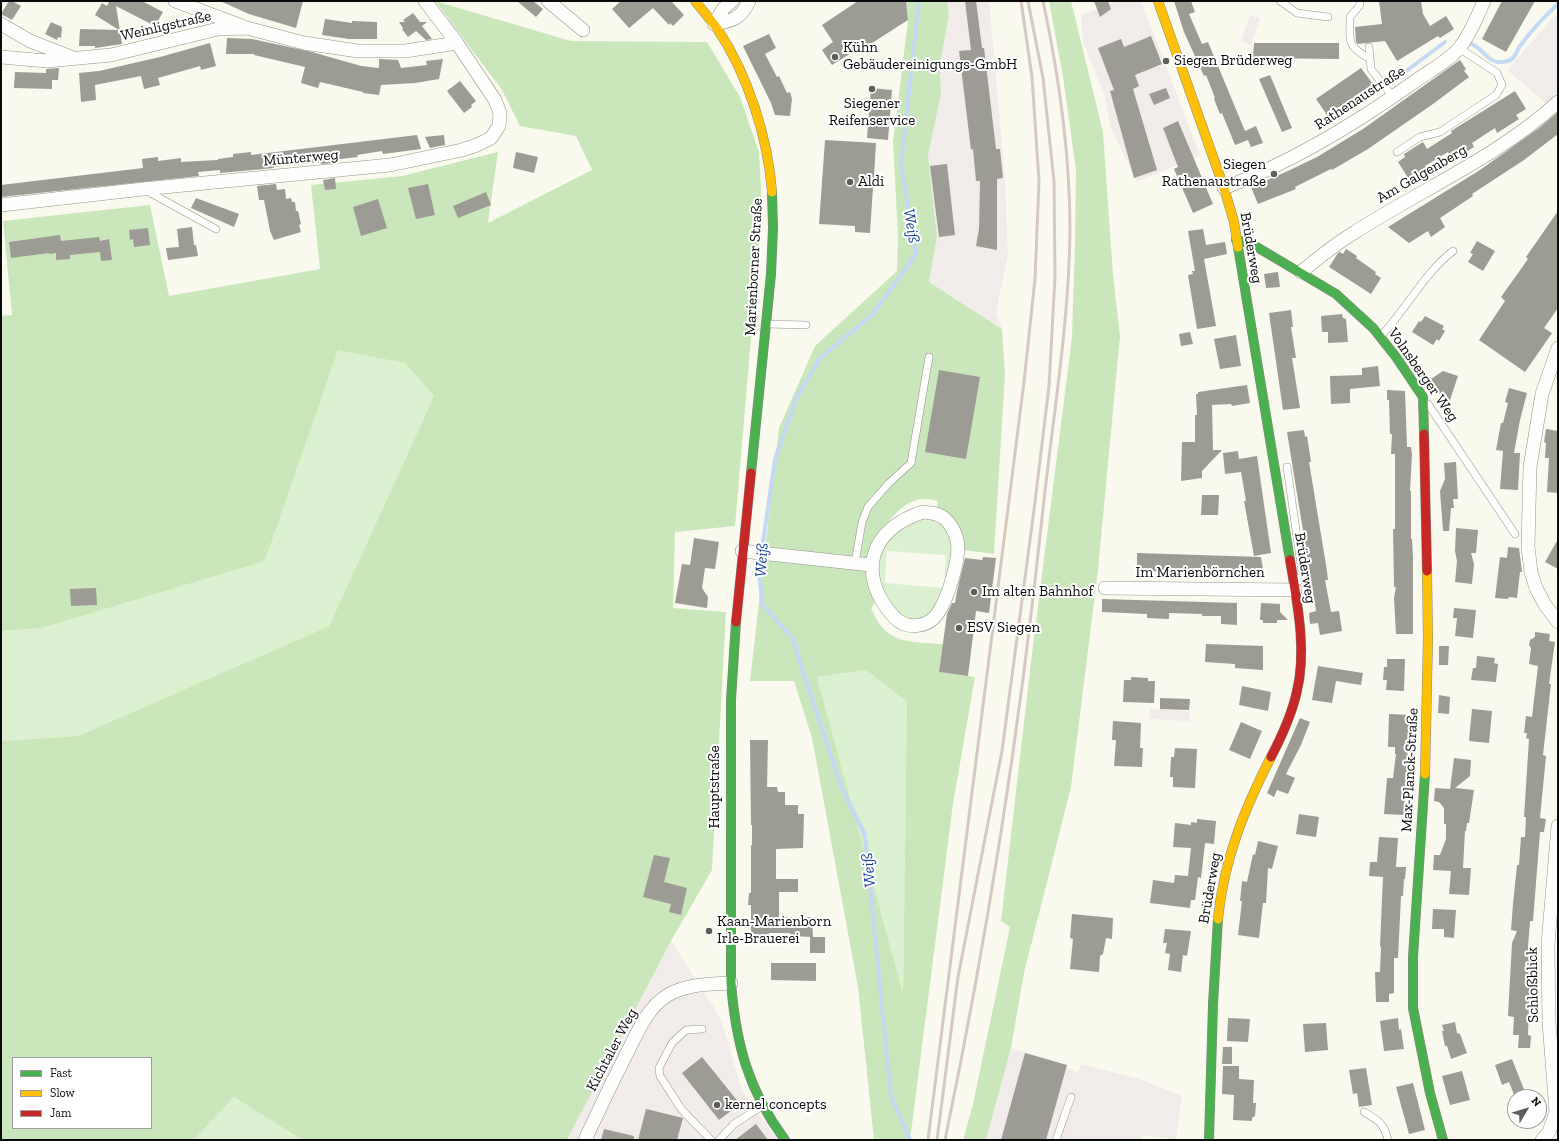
<!DOCTYPE html>
<meta charset="utf-8">
<style>
body{margin:0}
#map{position:relative;width:1559px;height:1141px;overflow:hidden;background:#f9faed;font-family:"Zilla Slab",serif}
canvas{display:block}
.frame{position:absolute;inset:0;border:2px solid #0a0a0a;pointer-events:none}
.legend{position:absolute;left:12px;top:1057px;width:140px;height:72px;box-sizing:border-box;background:#fff;border:1px solid #9d9d9d;margin:0;padding:5px 7px;list-style:none;font-size:12px;color:#0a0a0a}
.legend li{display:flex;align-items:center;gap:8px;height:20px}
.legend b{width:20px;border:1px solid #9d9d9d}
.north{position:absolute;left:1507px;top:1089px;width:40px;height:40px;box-sizing:border-box;background:#fff;border:1px solid #9d9d9d;border-radius:50%;rotate:52deg;font-size:11px;font-weight:700;line-height:16px;text-align:center;color:#0a0a0a}
.north::after{content:'';display:block;margin:auto;width:14px;height:18px;background:#5e5e59;clip-path:polygon(50% 0,100% 100%,50% 72%,0 100%)}
</style>
<div id="map">
<canvas width="1559" height="1141"></canvas>
<div class="frame"></div>
<ul class="legend">
<li><b style="height:5px;background:#4caf50"></b>Fast</li>
<li><b style="height:5px;background:#ffc107"></b>Slow</li>
<li><b style="height:5px;background:#c62828"></b>Jam</li>
</ul>
<div class="north">N</div>
</div>
<script>
const context = document.querySelector('canvas').getContext('2d');
context.lineJoin = 'round';
function fillPath(path, color) { context.fillStyle = color; context.fill(path, 'evenodd'); }
function strokePath(path, color, width, dash) { context.strokeStyle = color; context.lineWidth = width; context.lineCap = dash ? 'butt' : 'round'; context.setLineDash(dash || []); context.stroke(path); }
function drawText(font, color, halo, rows, align = 'center') {
  context.font = font + ' "Zilla Slab",serif'; context.lineWidth = 4; context.setLineDash([]); context.textBaseline = 'middle'; context.strokeStyle = halo; context.fillStyle = color; for (const [text, x, y, turn = 0] of rows) {
    context.save(); context.translate(x, y); context.rotate((+turn || 0) * Math.PI / 180); context.textAlign = isNaN(turn) ? turn : align; if (halo) context.strokeText(text, 0, 0); context.fillText(text, 0, 0); context.restore();
  }
}
fillPath(new Path2D(`
 M947 1H989L1005 178 1008 255 996 312 1002 329 929 282 937 237 928 156 941 94 940 63 949 16Z
 M1118 1H1141L1200 155 1137 182 1111 128 1104 94 1083 42 1081 15Z
 M1558 12V94L1547 104 1507 70Z
 M1250 15 1260 18 1251 45 1241 42Z
 M1150 709 1190 711 1189 721 1149 719Z
 M671 941 715 1009 722 1023 742 1091 778 1140H567Z
 M1011 1048 1067 1065V1068L1078 1072 1081 1064 1136 1078 1182 1096 1176 1140 1143 1135 1142 1140H986Z`), '#f1ebea');
fillPath(new Path2D(`
 M338 349 405 363 434 396 329 626 78 736 1 741V631L42 628 265 561Z
 M923 512 952 529 954 573 927 623 897 621 871 565 876 549ZM887 551 946 555 944 588 885 583Z
 M866 670 907 702 903 996 817 677Z
 M234 1097 302 1140H194Z`), '#dbf0ce');
fillPath(new Path2D(`
 M435 1 571 41 707 42 740 97 759 152 762 210 735 526 675 532 673 608 726 612 712 870 671 941 567 1140H302L234 1097 194 1140H1V741L78 736 329 626 434 396 405 363 338 350 265 561 42 628 1 631V316L12 315 3 221 150 205 169 296 320 269 311 185 402 176 498 152 488 223 592 170 576 136 520 126 502 90ZM13 1058H151V1128H13Z
 M906 1H947L949 16 940 63 941 94 928 156 937 237 929 282 1002 329 1005 374 994 554 957 549 936 513 938 501C930 499 922 498 914 501 897 506 877 533 876 551 875 562 881 589 877 597 876 601 873 605 871 608 885 644 909 642 943 644L939 672 975 677 953 804 910 1140H874L858 987 812 738 794 681H750L779 428 815 346 897 271 898 236 893 142 908 20ZM866 670 907 702 903 994 817 677Z
 M1049 1H1071L1103 132 1113 275 1120 336 1098 570 1071 787 1024 973 1011 1048 986 1140H963L973 1104 1010 927 1001 921 1031 662 1072 337 1075 244 1076 170 1063 77Z`), '#cae7bc');
strokePath(new Path2D(`
 M1469 43C1483 48 1484 57 1494 61 1499 63 1507 62 1512 59 1516 56 1517 50 1520 46 1531 31 1544 17 1558 4
 M1393 81 1445 42
 M910 1140 891 1096 865 835 842 789 801 665 793 639 762 604 759 570 775 459 797 397 820 358 872 315 916 254 901 164 919 1`), '#c4d9f3', 4);
fillPath(new Path2D(`
 M9 1H12L21 6 12 20 1 14Z
 M106 1H142L163 12 155 26 116 6 122 44 95 48V46H79L80 29 119 30 95 15 102 3 107 6 109 2Z
 M220 1H303L296 28 249 14Z
 M517 1H533L543 9 536 17Z
 M621 1H671L684 15 673 26 670 23 669 25 653 8 629 28 612 9Z
 M858 1H906L908 20 861 50 859 48 832 65 822 50 833 42 822 25Z
 M965 1H976L982 48H984L996 149H1000L1003 178 997 179V250L976 246 979 229 980 181H976L973 149 971 150 959 51 971 50Z
 M1094 1H1108L1111 9 1100 17Z
 M1174 1H1191L1195 12 1189 14 1202 44 1208 42 1245 131 1256 126 1263 143 1251 147 1248 140 1235 145 1222 113 1220 114 1214 99 1215 98 1206 75 1204 76 1184 32Z
 M1379 1H1421L1423 14 1430 26 1446 16 1454 29 1440 38 1438 36 1397 61 1385 41 1358 44 1356 42 1355 27 1382 24Z
 M1502 1H1535L1506 52 1482 39Z
 M413 13 420 22H427L422 26 432 39 426 40 416 31 408 37 402 29 403 28 399 22H405L403 20Z
 M325 19 352 23V21L377 22V39H349L322 35Z
 M51 22 62 27 61 38 58 37 57 40 45 34Z
 M769 34 776 48 765 54 777 77 779 76 787 93 790 92 792 99 790 116 775 115 771 103 743 46Z
 M1151 36 1162 64 1135 75 1139 86 1133 89 1157 170 1134 178 1110 91 1114 90 1098 48 1121 39 1124 47Z
 M227 38 252 39 312 52 361 66 379 68V59L398 60 401 68 427 65 426 61 443 59 439 79 415 83 381 85 379 95 363 93V92L320 82 318 88 301 83 305 67 254 55V54H226Z
 M210 43 216 66 201 70 200 66 158 78 160 85 144 89 141 76 95 85 96 100 81 102 79 73 99 71 160 57Z
 M1254 43H1339V59L1253 58Z
 M1460 60 1466 69 1464 71 1469 77 1433 104 1368 149 1332 170 1331 169 1295 187 1296 189 1258 204 1251 187 1288 171 1317 157 1363 129Z
 M59 68 58 80H52V89L14 88 15 72 46 73V69Z
 M1361 68 1373 84 1327 115 1316 99Z
 M1270 75 1292 128 1282 132 1259 79Z
 M460 81 476 101 471 105 472 107 464 113 447 91Z
 M871 88 892 90 888 140 867 138Z
 M1166 88 1170 98 1154 105 1149 94Z
 M1515 91 1526 109 1516 115 1519 119 1497 133 1495 128 1472 143 1474 147 1453 160 1448 152 1425 166 1427 171 1410 181 1398 162 1405 157 1404 154 1423 142 1427 149 1452 133 1451 131Z
 M1558 112V134L1524 160 1472 194 1473 196 1440 218 1445 227 1431 237 1428 231 1409 243 1388 227 1480 170 1539 128Z
 M1178 121 1213 204 1193 213 1174 169 1178 167 1163 128Z
 M417 135 421 149 383 154 382 151 357 155 358 157 332 160 333 163 321 164 320 162 274 167V168L220 173V170L198 172 199 176 1 197V185L143 168 142 159 158 157V161L181 158V162L218 160V159L233 157V154L251 152V155Z
 M444 135 445 145 430 148 425 137Z
 M825 140 876 143 874 176 878 177 877 188 873 187 870 233 855 232V226L819 224Z
 M516 152 538 157 534 173 513 168Z
 M947 164 955 235 939 237 930 166Z
 M335 178 336 189 325 190 323 180Z
 M276 184 277 190 285 189 286 199 291 198 292 202H295L296 211H298L301 224 299 225 301 232 274 240 270 231 264 200H259L257 186Z
 M428 184 435 215 416 219 408 188Z
 M486 192 491 205 458 218 453 206Z
 M196 198 239 214 234 227 191 208Z
 M378 199 387 228 361 236 353 207Z
 M1558 211V308L1544 328 1552 333 1525 372 1479 340 1505 301 1501 297 1528 259 1526 257Z
 M192 227 194 245H196L198 256 168 260 166 248 179 247 177 229Z
 M148 228 150 245 134 247 133 239 130 240 129 230Z
 M1203 229 1206 245 1225 242 1227 254 1204 259 1216 326 1197 329 1188 275 1193 274 1192 271H1195L1188 231Z
 M60 235 61 241 99 237 100 241 109 239 112 260 101 261 100 252 70 255V259L56 260V253L49 254V253L11 258 9 242Z
 M1477 241 1495 251 1483 271 1468 262 1473 254 1470 253Z
 M1346 249 1357 256 1356 258 1376 272 1375 274 1381 278 1371 294 1329 267 1338 253 1340 252 1343 254Z
 M1278 272 1280 287 1266 288 1264 274Z
 M1291 310 1293 327H1291L1296 358H1292L1300 408 1283 410 1269 313Z
 M1342 314 1343 318 1346 319 1348 342 1328 343V332H1322L1321 316Z
 M1425 316 1444 326 1442 329 1445 331 1439 341 1437 339 1433 345 1412 332 1419 321 1421 322Z
 M1190 332 1193 344 1181 346 1179 334Z
 M1236 335 1241 366 1220 369 1214 339Z
 M1378 366 1380 386 1350 389V403L1331 404 1330 376 1362 375V368Z
 M939 370 980 377 966 459 925 452Z
 M1443 371 1458 376 1450 400 1442 398 1431 379Z
 M1247 385 1250 403 1232 406 1231 404 1212 405 1213 450H1222L1202 471V478L1181 481 1182 442H1195V415H1197L1196 394H1198V392Z
 M1509 388 1527 393 1520 420 1514 453H1520L1518 490 1500 489 1503 451 1496 450 1501 423H1503L1508 403 1505 402Z
 M1387 390 1405 391 1407 447H1411L1412 454 1410 491H1411V539H1412L1413 557V634H1396L1394 598 1396 587H1394L1393 529H1395V454H1391L1392 434H1390L1389 400H1387Z
 M1546 429 1558 431V493L1547 492 1549 458H1545L1546 443 1544 442Z
 M1304 430 1305 437 1307 436 1311 462H1309L1327 571 1328 580H1325L1331 612 1339 611 1342 631 1320 635 1318 623 1310 624 1309 613 1316 611 1287 432Z
 M1238 451 1239 459 1257 456 1271 553 1254 556 1244 501H1246L1241 472 1225 474 1223 453Z
 M1456 462 1458 499H1453L1454 508H1451L1449 531H1443L1440 491 1445 479 1444 463Z
 M1202 495H1219L1218 515H1201Z
 M1456 528 1478 530 1476 553H1471L1474 564 1472 584 1455 582 1457 561 1455 551Z
 M694 538 719 542 715 569 705 568 702 588 708 597 707 608 675 603 682 564 690 565Z
 M1558 539V569L1545 562Z
 M1508 547 1519 548 1522 572H1520L1517 598 1509 597 1508 599 1495 598 1500 557 1507 558Z
 M1137 553 1261 557 1264 575 1253 577 1252 575 1216 573V575H1192V572L1137 571Z
 M983 557 996 558 989 613 976 611 968 676 939 672 947 614 952 603H955L957 591 965 558 982 560Z
 M96 588 97 605 71 606 70 589Z
 M1102 599 1237 603V625L1221 624V616H1202V614L1169 613V619L1147 618V614L1102 612Z
 M1261 603 1280 604V612L1288 620H1277V623H1263V620H1260Z
 M1454 608 1476 610 1473 638 1455 636 1457 618H1453Z
 M1535 632 1550 634 1549 641 1555 642 1549 684H1551L1543 755 1546 756 1540 818 1546 819 1544 832H1540L1533 921H1530L1528 947 1531 948 1528 1035 1531 1036 1530 1048H1518L1519 1035H1513L1514 1017 1508 1016 1512 943 1517 931 1511 930 1513 904 1517 865H1519L1521 837H1525L1526 817H1524L1529 739 1526 738 1527 733H1524L1526 716 1532 717 1538 666 1529 664 1531 648 1529 645 1530 640 1535 637Z
 M1206 644 1263 646V670L1235 668V664L1205 662Z
 M1439 646H1449L1448 665H1439Z
 M1477 656 1495 658 1494 663 1498 664 1496 682 1471 680 1473 668H1476Z
 M1387 659H1405L1404 691 1386 690 1387 680H1383L1384 667H1387Z
 M1318 666 1363 673 1361 685 1336 681 1332 703 1312 700Z
 M1131 677 1148 678V681H1155L1154 703 1123 702 1124 680H1131Z
 M1242 686 1271 692 1268 711 1239 705Z
 M1439 695 1450 697 1449 714 1438 713Z
 M1160 698 1190 699 1189 710 1160 709Z
 M1472 709 1492 711 1489 743 1469 741Z
 M1389 714 1410 715 1407 762H1409V774H1406L1404 815 1384 814 1387 778H1393L1396 754H1395V747H1388Z
 M1300 718 1310 722 1301 745 1286 774 1295 778 1288 794 1277 790 1274 797 1267 793Z
 M1113 721 1141 723 1140 748H1143L1142 767 1114 766 1116 740H1112Z
 M1241 722 1262 731 1250 759 1229 750Z
 M750 740H768L767 787H777L778 792H785V805H798V814H804L803 848 776 849V879H798V892H779V917H812L813 937 790 936V933H769V938H751V905H748L749 893H751V845H752V825H751Z
 M1175 748 1197 749 1195 788 1173 787V777H1170L1171 757H1174Z
 M1454 758 1471 760 1470 776 1455 788 1474 790 1469 823H1467L1466 831H1465L1463 868H1471L1469 895 1449 894 1451 871 1433 870 1434 855H1440L1446 839V824H1444V808L1439 802 1434 801 1435 788 1450 789Z
 M1299 814 1319 817 1316 837 1296 834Z
 M1197 819 1216 821 1214 844 1205 843 1201 878 1198 877 1195 900H1191L1190 908 1150 903 1153 880 1174 883 1175 875 1188 876 1191 848 1173 847 1175 823 1191 825V822L1197 823Z
 M1379 837 1398 838 1396 867H1406L1405 879H1404L1403 896H1401L1398 958H1394V993L1389 994V1002H1376L1375 972H1380L1381 947 1380 946 1383 877 1369 876 1370 862H1377Z
 M1258 841 1278 846 1272 869 1268 868 1266 903H1263L1259 938 1238 935 1242 901H1240L1242 881 1247 882 1253 854 1255 855Z
 M654 855 670 858 664 882 687 888 681 915 669 912 671 904 643 897Z
 M1433 909 1456 910 1454 938 1444 937V929H1432Z
 M1072 914 1113 918 1112 939 1106 938 1103 954 1100 956 1099 972 1070 969 1073 939 1070 938Z
 M1165 929 1191 931 1187 956 1183 955 1181 972 1168 970 1170 954 1165 953 1167 943H1163Z
 M810 937H825V953H810Z
 M771 963H816V981L771 980Z
 M1228 1018 1250 1019 1248 1042 1227 1041Z
 M1398 1018 1399 1030 1401 1029 1404 1049 1384 1051 1380 1021Z
 M1455 1022 1457 1033 1460 1034 1467 1053 1451 1059 1447 1046H1445L1442 1031H1444L1442 1025Z
 M1326 1023 1328 1050 1305 1052 1303 1024Z
 M1223 1047H1232V1064H1222Z
 M1025 1053 1067 1065 1046 1140H1001Z
 M702 1057 740 1104 719 1120 682 1073Z
 M1512 1059 1527 1097H1515L1509 1082 1502 1085 1495 1065Z
 M1223 1066H1239V1079L1254 1080 1253 1103H1256L1255 1116 1252 1118V1121L1233 1120 1234 1095 1222 1094Z
 M1366 1068 1372 1105 1359 1107 1357 1093 1353 1094 1349 1070Z
 M1462 1071 1470 1100 1450 1105 1442 1076Z
 M1413 1083 1425 1130 1409 1134 1396 1087Z
 M646 1109 683 1118 677 1140H638Z
 M756 1124 768 1140H735Z
 M604 1129 634 1136V1140H601Z`), '#9c9b94');
const lane = new Path2D(`
 M1280 1 1297 13 1328 17
 M1360 1V5L1350 17C1350 43 1346 45 1370 59
 M1369 47 1371 69 1393 97
 M1397 152 1420 137 1440 132 1496 95 1502 85 1497 73 1459 48
 M147 191 216 229
 M767 324 806 325
 M1380 337C1406 310 1424 273 1453 251
 M1428 404 1515 534
 M1287 467 1302 572 1299 581
 M855 563 862 522 868 507 888 484 911 463 929 357
 M702 1029 686 1030 672 1043 659 1068 660 1076 682 1110 711 1140
 M1364 1112C1378 1120 1384 1123 1388 1140
 M719 1140 734 1124 762 1106
 M1056 1140 1071 1097`);
const street = new Path2D(`
 M175 1 242 26
 M548 1 583 30
 M1 24 30 41 71 57
 M714 24C732 21 741 19 749 1
 M714 24 723 9 732 1
 M1 57 47 61 111 55 218 29 247 28 304 43 358 51H405L457 43
 M1224 188C1293 162 1355 124 1414 82 1429 71 1449 61 1460 47 1471 33 1477 17 1484 1
 M1 205 143 189 390 165 462 150 477 145 491 138 499 126 500 113 495 100 457 43 425 1
 M1301 272C1317 259 1334 245 1352 234 1420 190 1498 157 1558 102
 M1558 348 1542 394 1530 467 1528 547 1531 572 1536 588 1545 605 1558 622
 M923 512C931 513 939 513 945 519 950 523 956 534 957 540 961 557 948 598 938 613 928 628 906 630 894 617 856 575 869 529 923 512Z
 M742 551 871 565
 M1105 588 1295 590
 M585 1140C598 1112 611 1084 625 1057 636 1036 646 1008 668 995 687 984 709 984 731 983
 M1542 1140 1549 1132 1556 1112 1549 1022 1548 944 1558 826`);
const fast = new Path2D(`
 M1236 240 1250 243 1336 294 1373 328 1396 357 1423 397 1424 434
 M1238 247 1290 560
 M751 473 771 274 773 228 772 192
 M736 622 731 700V983C736 1044 748 1090 785 1140
 M1425 774 1413 957V1008L1430 1093 1443 1140
 M1209 1140 1213 1004 1218 919`);
const slow = new Path2D(`
 M695 1C703 11 711 20 718 30 748 75 768 138 772 192
 M1158 1 1224 188 1234 222 1238 247
 M1425 774 1428 639 1427 571
 M1218 919C1224 859 1244 810 1271 757`);
const jam = new Path2D(`
 M1424 434 1427 571
 M736 622 751 473
 M1271 757C1282 736 1292 714 1297 691 1307 649 1297 602 1290 560`);
strokePath(lane, '#92928c', 8);
strokePath(street, '#92928c', 14);
strokePath(fast, '#888983', 10);
strokePath(slow, '#888983', 10);
strokePath(jam, '#888983', 10);
strokePath(lane, '#fefefc', 7);
strokePath(street, '#fefefc', 13);
strokePath(fast, '#4caf50', 9);
strokePath(slow, '#ffc107', 9);
strokePath(jam, '#c62828', 9);
strokePath(new Path2D(`
 M928 1140 1024 382 1035 279 1039 181 1032 77 1021 1
 M937 1140 958 977 1002 751 1034 510 1049 386 1055 277 1054 181 1043 78 1028 1
 M945 1140C988 934 1020 727 1042 518 1052 422 1069 327 1070 230 1070 153 1059 76 1043 1`), '#d5c7c2', 3);
for (const [x, y, r, color] of [
 [835,57,4,"#5e5e59"],
 [1166,61,4,"#5e5e59"],
 [872,89,4,"#5e5e59"],
 [1274,174,4,"#5e5e59"],
 [850,182,4,"#5e5e59"],
 [974,592,4,"#5e5e59"],
 [959,628,4,"#5e5e59"],
 [709,931,4,"#5e5e59"],
 [717,1105,4,"#5e5e59"]
]) { const dot = new Path2D(); dot.arc(x, y, r, 0, 2 * Math.PI); context.fillStyle = color; context.fill(dot); strokePath(dot, '#fff', 1.5); }
drawText('15px', '#0a0a0a', '#fff', [
 ["Weinligstraße",166,26,-13],
 ["Rathenaustraße",1360,98,-33],
 ["Münterweg",301,158,-5],
 ["Am Galgenberg",1422,174,-30],
 ["Brüderweg",1251,248,80],
 ["Marienborner Straße",754,267,-87],
 ["Volnsberger Weg",1423,375,55],
 ["Brüderweg",1305,568,81],
 ["Im Marienbörnchen",1200,573],
 ["Max-Planck-Straße",1410,770,-87],
 ["Hauptstraße",715,787,-90],
 ["Brüderweg",1210,888,-80],
 ["Schloßblick",1533,985,-91],
 ["Kichtaler Weg",612,1050,-62]
]);
drawText('15px', '#0a0a0a', '#fff', [
 ["Kühn",843,48],
 ["Gebäudereinigungs-GmbH",843,65],
 ["Siegen Brüderweg",1174,61],
 ["Siegener",872,104,"center"],
 ["Reifenservice",872,121,"center"],
 ["Siegen",1266,165,"right"],
 ["Rathenaustraße",1266,182,"right"],
 ["Aldi",858,182],
 ["Im alten Bahnhof",982,592],
 ["ESV Siegen",967,628],
 ["Kaan-Marienborn",717,922],
 ["Irle-Brauerei",717,939],
 ["kernel concepts",725,1105]
], 'left');
drawText('italic 16px', '#174499', '#fff', [
 ["Weiß",911,226,81],
 ["Weiß",762,560,-86],
 ["Weiß",869,870,-96]
]);
</script>
